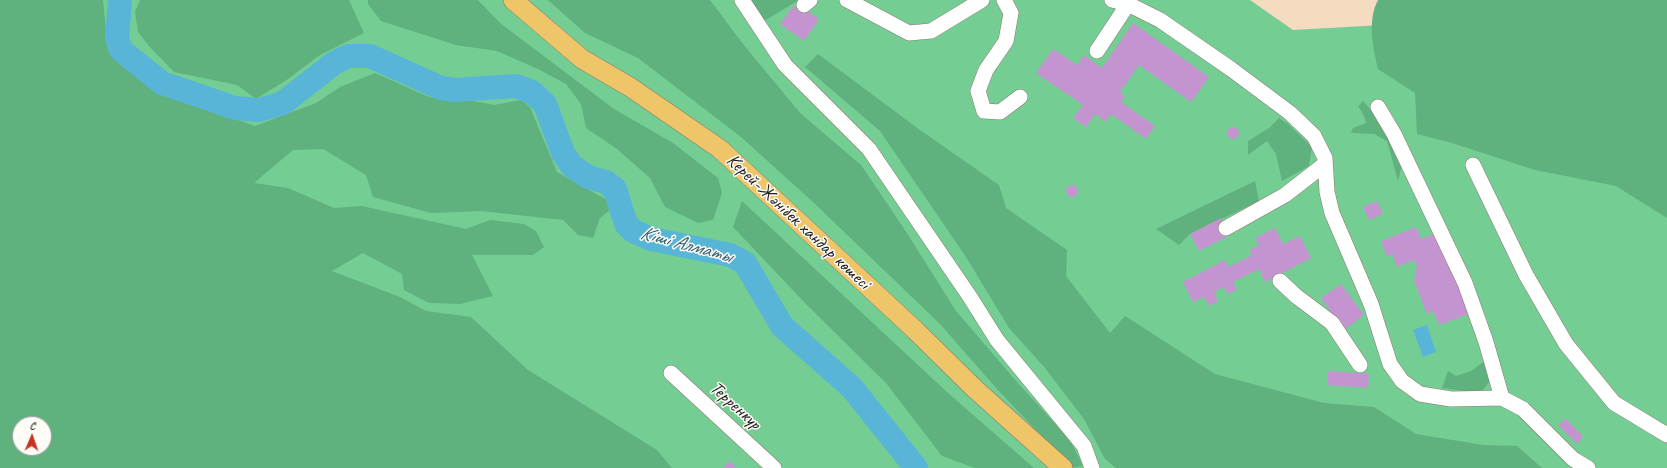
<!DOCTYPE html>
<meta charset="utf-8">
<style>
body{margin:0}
#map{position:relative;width:1667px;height:468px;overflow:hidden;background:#f5dcc0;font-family:Caveat,sans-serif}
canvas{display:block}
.north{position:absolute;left:12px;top:416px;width:40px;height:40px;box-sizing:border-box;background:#fdfcf7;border:1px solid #a3a29f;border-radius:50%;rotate:2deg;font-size:11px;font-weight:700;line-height:16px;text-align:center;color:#1c1c1c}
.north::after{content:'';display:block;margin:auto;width:14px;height:18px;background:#c8321e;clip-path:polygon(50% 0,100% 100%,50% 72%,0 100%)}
</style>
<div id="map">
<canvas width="1667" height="468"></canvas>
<div class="north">С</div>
</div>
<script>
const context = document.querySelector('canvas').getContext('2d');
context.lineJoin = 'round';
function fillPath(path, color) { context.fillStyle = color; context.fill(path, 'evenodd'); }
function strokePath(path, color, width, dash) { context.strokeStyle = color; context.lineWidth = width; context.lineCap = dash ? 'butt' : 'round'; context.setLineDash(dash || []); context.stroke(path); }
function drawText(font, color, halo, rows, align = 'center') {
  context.font = font + ' Caveat,sans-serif'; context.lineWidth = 3; context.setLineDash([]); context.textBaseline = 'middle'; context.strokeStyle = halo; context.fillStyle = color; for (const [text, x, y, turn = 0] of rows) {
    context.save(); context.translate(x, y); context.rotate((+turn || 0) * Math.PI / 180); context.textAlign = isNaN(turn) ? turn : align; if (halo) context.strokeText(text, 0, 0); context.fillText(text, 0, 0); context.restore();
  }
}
fillPath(new Path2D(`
 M0 0H1250L1293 30 1453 21 1667 178V468H0ZM20 424H44V448H20Z`), '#74ce94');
fillPath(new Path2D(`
 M0 0H103L108 51 153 90 255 126 316 103 340 87 375 73 429 97 464 99 494 105 521 100 530 107 557 172 607 200 610 210 600 218 593 238 578 235 563 220 481 211 431 213 373 197 366 175 323 149 293 150 254 183 288 188 334 208 362 206 466 229 490 220 524 224 536 231 544 247 533 255H472L493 296 460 304 429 303 404 290 402 274 363 253 332 271 400 297 426 311 471 317 528 370 657 450 672 468H0ZM20 424H44V448H20Z
 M140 0H349L364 33 320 55 288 79 256 99 237 85 174 72 149 46 138 32 135 12Z
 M368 0H478L500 23 614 109 673 143 718 178 722 193 713 220 698 223 665 207 650 178 617 149 586 128 581 104 566 84 540 70 497 51 456 45 381 21 368 4Z
 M548 0H710L743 44 800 113 861 165 903 227 956 311 1017 382 1070 440 1083 466 1072 468 997 389 940 324 814 203 741 137 638 58 585 33Z
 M750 0H799L764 21Z
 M1378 0H1667V218L1616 186 1535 170 1452 143 1417 134 1415 93 1378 69C1373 47 1367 21 1378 0Z
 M818 54 920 130 999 185 1006 208 1067 250 1066 276 1110 333 1125 316 1215 374 1324 403 1374 407 1416 434 1483 445 1517 446 1542 468H1116L1105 459 1084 419 1045 368 1009 328 966 257 880 131 805 67Z
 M1363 101 1390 131 1402 165 1398 181 1387 141 1374 134 1351 133 1353 128 1366 123 1364 116 1358 106Z
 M1279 118 1288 124 1312 147 1309 166 1282 181 1276 154 1267 141 1248 155V141L1269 128Z
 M1255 181 1259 201 1190 234 1179 245 1156 229Z
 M742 201 948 393 1034 468H975L942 456 886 383 805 303 733 227Z
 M1486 360 1490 381 1483 390 1471 392 1442 388 1448 371 1456 376 1471 371Z`), '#5fb17e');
fillPath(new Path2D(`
 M1427 325 1436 352 1423 357 1413 330Z`), '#59b5d7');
strokePath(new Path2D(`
 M120 0 117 38 121 50 162 83 235 108 259 110 283 103 334 63 348 56H370L441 88 455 90 516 86 532 92 545 104 563 153 572 166 588 177 606 182 615 189 626 224 633 231 651 239 730 255 745 263 782 326 852 388 916 468`), '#59b5d7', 24);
fillPath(new Path2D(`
 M793 6 799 11 802 7 819 19 804 41 780 24Z
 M1133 23 1209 77 1191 102 1139 65 1120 92 1125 96 1121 102 1155 126 1146 139 1111 114 1106 122 1095 114 1086 127 1073 118 1083 105 1036 73 1053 49 1077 65 1084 55 1102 68Z
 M1227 133a6 6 0 1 1 12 0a6 6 0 1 1-12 0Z
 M1066 191a6 6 0 1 1 12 0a6 6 0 1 1-12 0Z
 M1377 201 1383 214 1369 220 1363 207Z
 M1221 218 1230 235 1199 251 1190 234Z
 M1416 227 1421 239 1437 233 1453 271 1466 266 1472 280 1469 314 1439 325 1433 311 1427 314 1413 278 1417 277 1414 271 1418 269 1414 260 1397 267 1392 254 1387 256 1381 241Z
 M1275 228 1283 244 1300 236 1311 258 1265 282 1259 269 1233 282 1237 290 1228 294 1224 287 1214 292 1218 301 1209 306 1204 297 1193 302 1183 282 1225 260 1228 267 1252 255 1249 250 1259 245 1255 238Z
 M1341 284 1364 315 1344 330 1321 298Z
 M1328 371 1369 374 1368 388 1327 385Z
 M1566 419 1583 436 1577 444 1558 425Z
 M729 461 737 468H723Z`), '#c394cf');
const minor = new Path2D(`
 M742 0 785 65 869 149 970 297 997 340 1084 446 1092 468
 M847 0 909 33 931 31 982 0
 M1004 0 1011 13 1006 41 986 70 978 91 984 111 1000 112 1020 97
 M1112 0 1128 4 1160 20 1231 69 1290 113 1314 136 1325 158 1327 192 1332 213 1371 304 1390 364 1402 381 1420 394 1451 399 1502 398 1523 409 1573 459 1588 468
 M804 5 810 0
 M1097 51 1128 4
 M1378 107 1394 134 1465 283 1486 342 1502 398
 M1473 165 1526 275 1566 344 1614 403 1667 435
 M1226 228 1285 195 1325 164
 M1280 281 1296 296 1332 323 1360 365
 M671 373 774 468`);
const major = new Path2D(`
 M513 0 582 59 630 87 720 149 915 330 975 389 1063 468`);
strokePath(minor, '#887c6e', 16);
strokePath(major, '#887c6e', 20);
strokePath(minor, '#fff', 15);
strokePath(major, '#eec569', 19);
drawText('19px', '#1c1c1c', '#fdfcf7', [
 ["Керей-Жәнібек хандар көшесі",798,222,43],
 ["Терренкур",735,406,42]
]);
drawText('italic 20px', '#376170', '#fdfcf7', [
 ["Кіші Алматы",686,245,15]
]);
</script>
